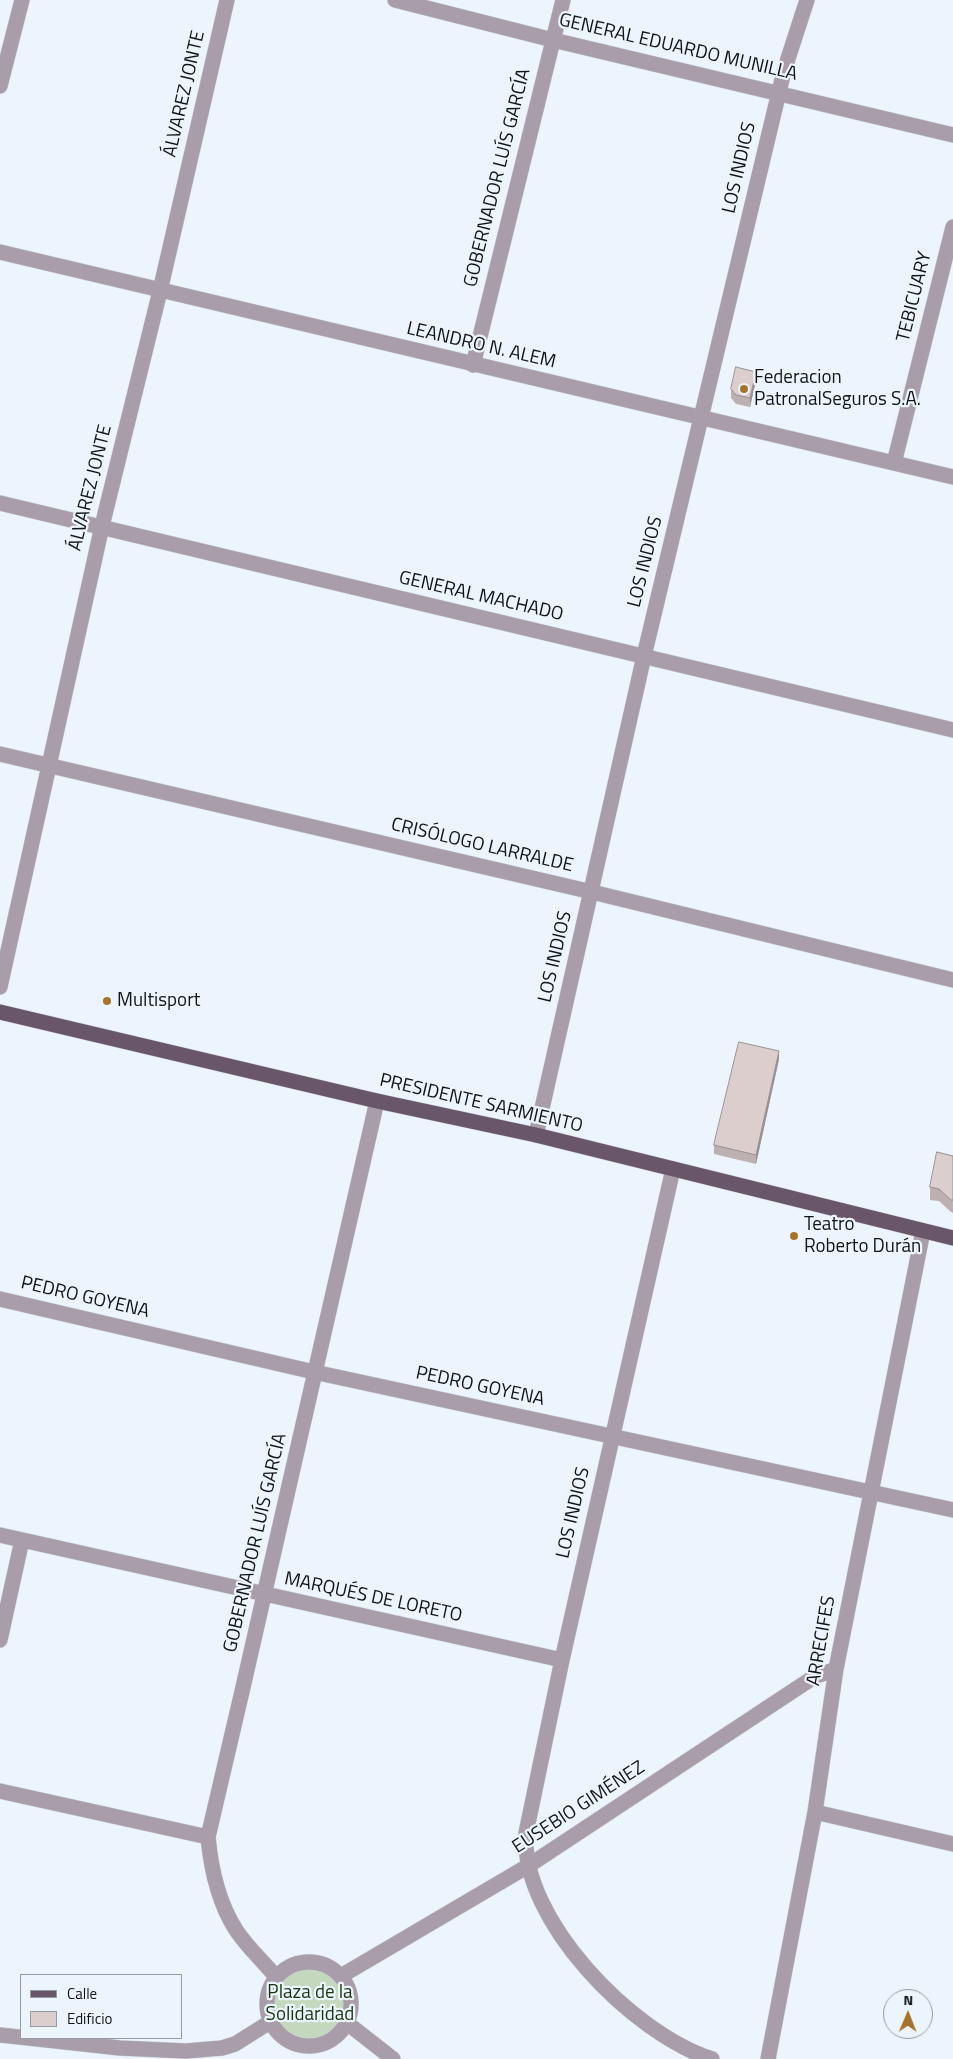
<!DOCTYPE html>
<meta charset="utf-8">
<style>
body{margin:0}
#map{position:relative;width:953px;height:2059px;overflow:hidden;background:#ecf5fe;font-family:"Titillium Web",sans-serif}
canvas{display:block}
.legend{position:absolute;left:20px;top:1974px;width:162px;height:65px;box-sizing:border-box;background:#ecf5fe;border:1px solid #959ba2;margin:0;padding:6px 9px;list-style:none;font-size:15px;color:#121518}
.legend li{display:flex;align-items:center;gap:10px;height:25px}
.legend b{width:25px;border:1px solid #959ba2}
.north{position:absolute;left:883px;top:1989px;width:50px;height:50px;box-sizing:border-box;background:#ecf5fe;border:1px solid #959ba2;border-radius:50%;rotate:1deg;font-size:14px;font-weight:700;line-height:20px;text-align:center;color:#121518}
.north::after{content:'';display:block;margin:auto;width:18px;height:22px;background:#a6732a;clip-path:polygon(50% 0,100% 100%,50% 72%,0 100%)}
</style>
<div id="map">
<canvas width="953" height="2059"></canvas>
<ul class="legend">
<li><b style="height:6px;background:#6a566a"></b>Calle</li>
<li><b style="height:14px;background:#dbcecd"></b>Edificio</li>
</ul>
<div class="north">N</div>
</div>
<script>
const context = document.querySelector('canvas').getContext('2d');
context.lineJoin = 'round';
function fillPath(path, color) { context.fillStyle = color; context.fill(path, 'evenodd'); }
function strokePath(path, color, width, dash) { context.strokeStyle = color; context.lineWidth = width; context.lineCap = dash ? 'butt' : 'round'; context.setLineDash(dash || []); context.stroke(path); }
function drawText(font, color, halo, rows, align = 'center') {
  context.font = font + ' "Titillium Web",sans-serif'; context.lineWidth = 4.5; context.setLineDash([]); context.textBaseline = 'middle'; context.strokeStyle = halo; context.fillStyle = color; for (const [text, x, y, turn = 0] of rows) {
    context.save(); context.translate(x, y); context.rotate((+turn || 0) * Math.PI / 180); context.textAlign = isNaN(turn) ? turn : align; if (halo) context.strokeText(text, 0, 0); context.fillText(text, 0, 0); context.restore();
  }
}
fillPath(new Path2D(`
 M272 2004a38 38 0 1 1 76 0a38 38 0 1 1-76 0Z`), '#c4d8bd');
const minor = new Path2D(`
 M395 0 553 40 953 135
 M0 86 22 0
 M0 252 953 477
 M473 365 563 0
 M894 463 953 227
 M0 503 953 730
 M0 754 592 892 953 980
 M0 987 102 526 160 291 227 0
 M536 1135 644 656 784 71 807 0
 M673 1169 562 1660 526 1833C520 1920 633 2034 712 2059
 M0 1299 314 1372 953 1510
 M0 1535 562 1660
 M0 1640 22 1540
 M0 1791 208 1837
 M815 1812 953 1844
 M267 2004a42 42 0 1 1 84 0a42 42 0 1 1-84 0Z
 M341 1976 528 1866 814 1677 836 1669
 M276 1977C263 1961 247 1947 236 1930 218 1902 211 1869 208 1837 266 1592 320 1346 377 1101
 M347 2023 393 2059
 M0 2035 120 2048 186 2051 222 2048 235 2044 270 2022
 M768 2059 815 1812 836 1669 923 1231`);
const major = new Path2D(`
 M0 1012 377 1101 536 1135 953 1238`);
strokePath(minor, '#c9d1d9', 16);
strokePath(major, '#c9d1d9', 16);
strokePath(minor, '#a89da8', 15);
strokePath(major, '#6a566a', 15);
fillPath(new Path2D(`
 M756 380 750 407 736 404 731 398V389Z
 M779 1059 756 1164 714 1154V1145Z
 M953 1156V1213L951 1212 939 1201 930 1200V1187Z`), '#bcb1b0');
fillPath(new Path2D(`
 M756 372V380L750 407V398Z
 M779 1051V1059L756 1164V1155Z`), '#999090');
const building = new Path2D(`
 M736 367 756 372 750 398 736 395 731 389Z
 M739 1042 779 1051 756 1155 714 1145Z
 M937 1152 953 1156V1200H951L939 1189 930 1187Z`);
fillPath(building, '#dbcecd');
strokePath(building, '#999090', 1);
for (const [x, y, r, color] of [
 [744,389,5,"#a6732a"],
 [107,1001,5,"#a6732a"],
 [794,1236,5,"#a6732a"]
]) { const dot = new Path2D(); dot.arc(x, y, r, 0, 2 * Math.PI); context.fillStyle = color; context.fill(dot); strokePath(dot, '#ecf5fe', 2); }
drawText('19px', '#121518', '#ecf5fe', [
 ["GENERAL EDUARDO MUNILLA",678,48,13],
 ["ÁLVAREZ JONTE",185,94,-77],
 ["LOS INDIOS",740,168,-77],
 ["GOBERNADOR LUÍS GARCÍA",498,178,-76],
 ["TEBICUARY",915,297,-76],
 ["LEANDRO N. ALEM",481,346,13],
 ["ÁLVAREZ JONTE",91,488,-76],
 ["LOS INDIOS",646,562,-76],
 ["GENERAL MACHADO",481,597,13],
 ["CRISÓLOGO LARRALDE",482,846,13],
 ["LOS INDIOS",556,957,-77],
 ["PRESIDENTE SARMIENTO",481,1104,13],
 ["PEDRO GOYENA",85,1298,13],
 ["PEDRO GOYENA",480,1387,12],
 ["LOS INDIOS",574,1513,-77],
 ["GOBERNADOR LUÍS GARCÍA",256,1543,-77],
 ["MARQUÉS DE LORETO",373,1598,12],
 ["ARRECIFES",822,1641,-80],
 ["EUSEBIO GIMÉNEZ",579,1808,-33]
]);
drawText('19px', '#121518', '#ecf5fe', [
 ["Federacion",754,378],
 ["PatronalSeguros S.A.",754,400],
 ["Multisport",117,1001],
 ["Teatro",804,1225],
 ["Roberto Durán",804,1247]
], 'left');
drawText('19px', '#19350a', '#ecf5fe', [
 ["Plaza de la",310,1993],
 ["Solidaridad",310,2015]
]);
</script>
